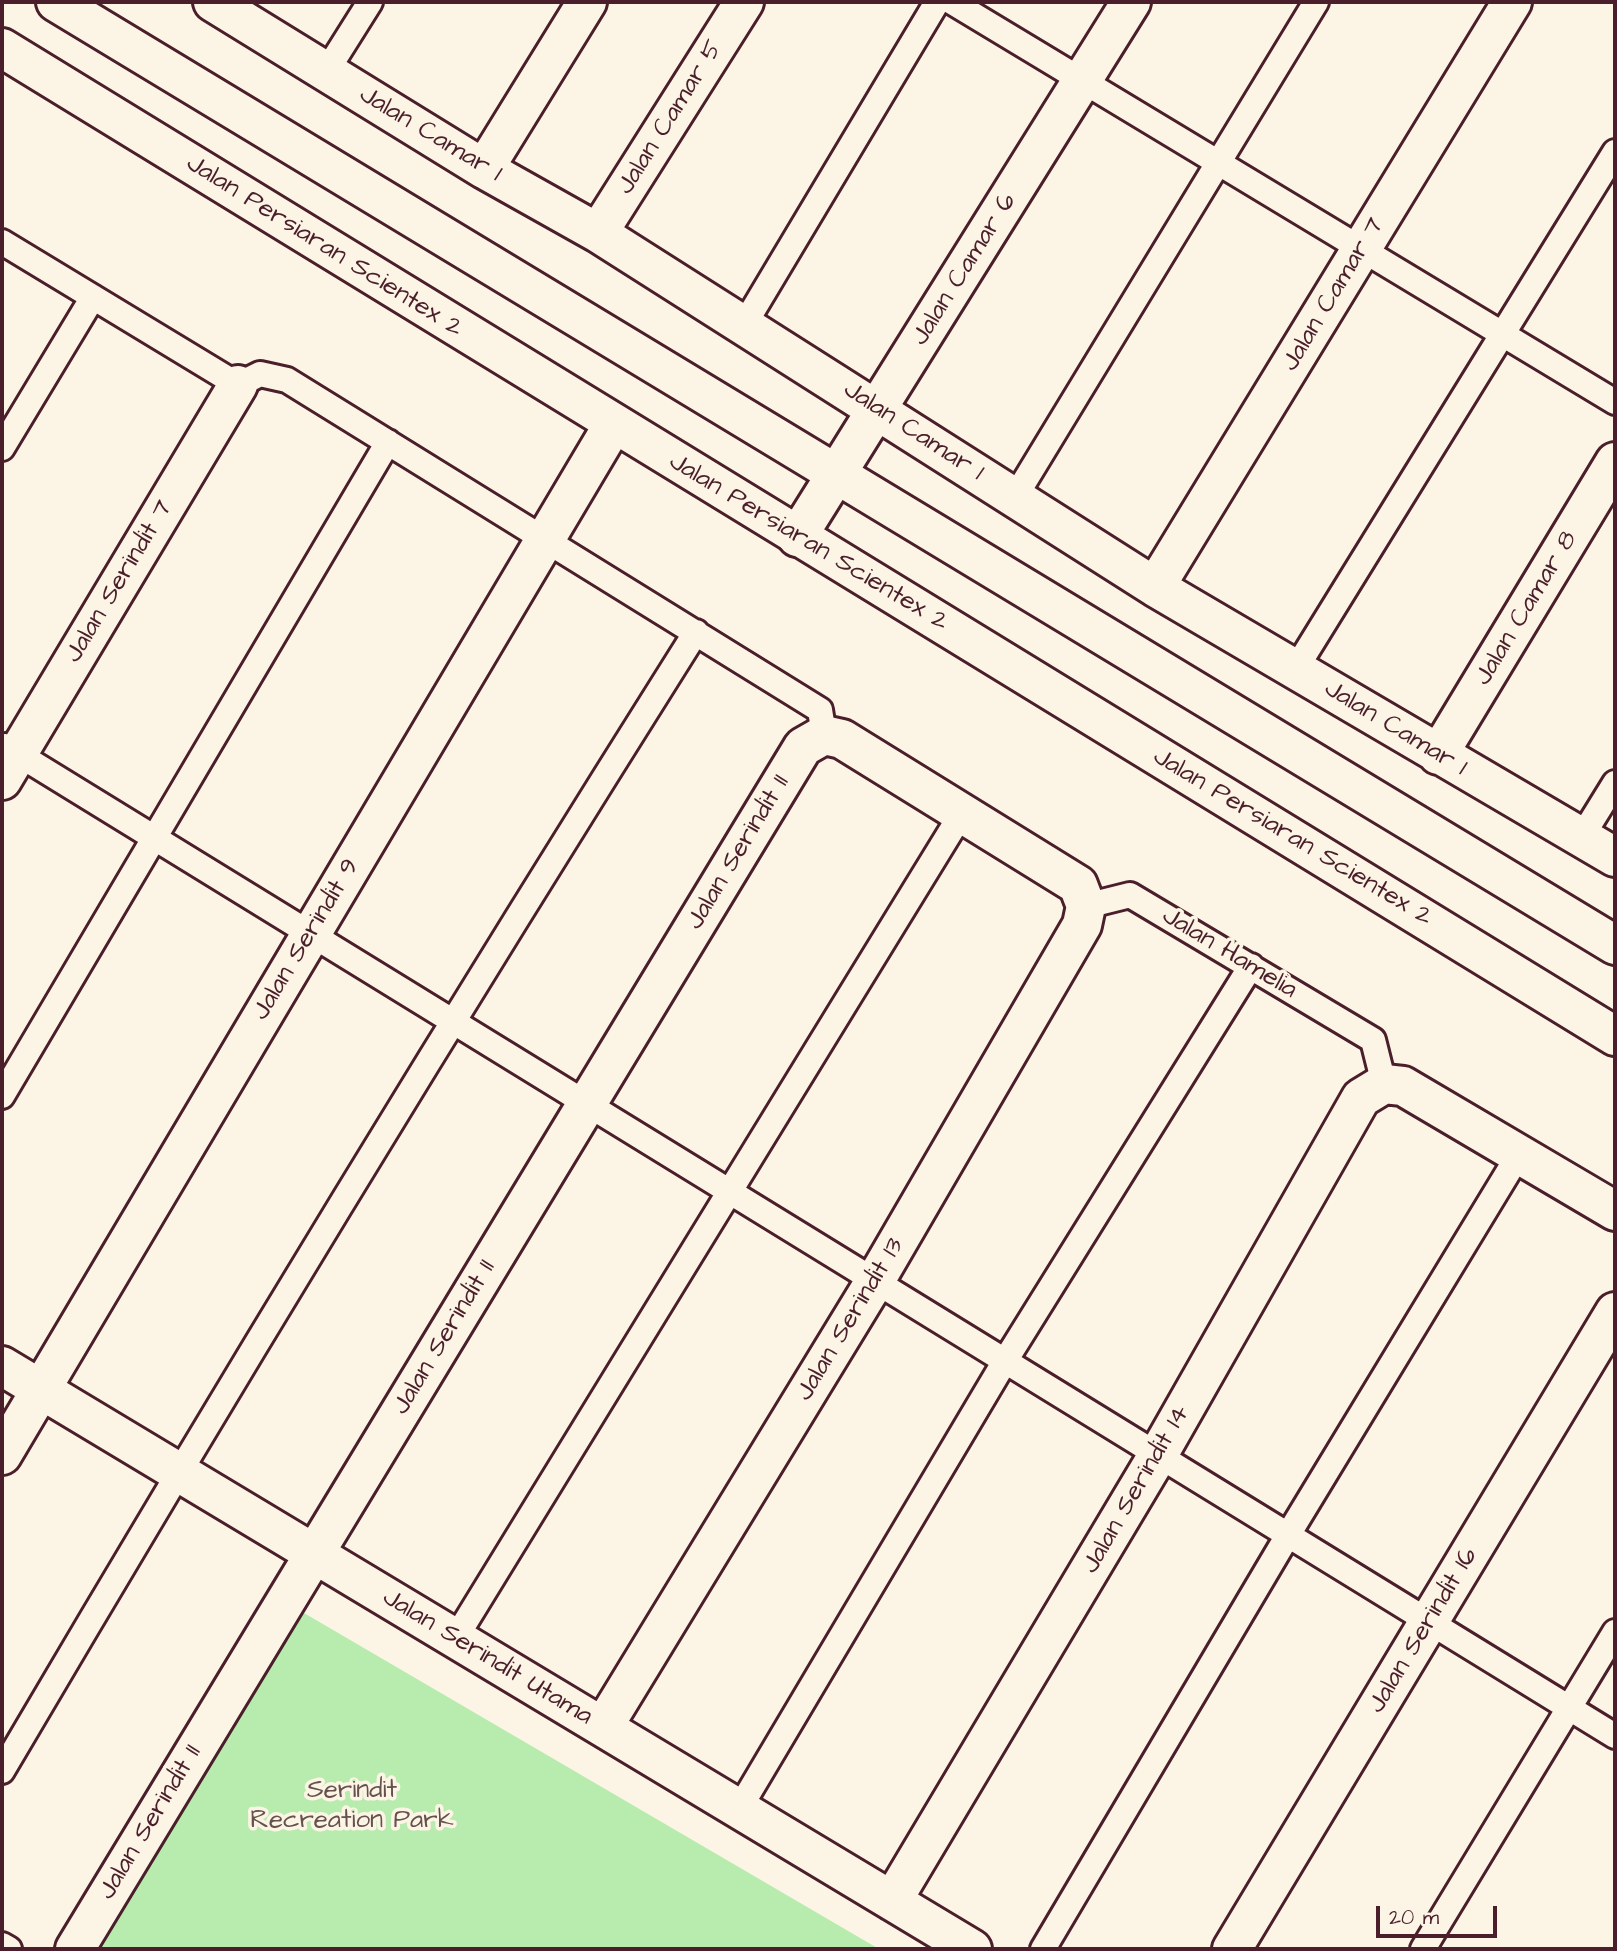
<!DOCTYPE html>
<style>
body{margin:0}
#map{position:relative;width:1617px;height:1951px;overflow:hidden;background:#fcf5e5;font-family:"Architects Daughter",sans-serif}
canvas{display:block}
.frame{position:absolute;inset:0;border:4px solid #4a1f2b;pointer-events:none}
.scale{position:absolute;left:1376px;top:1906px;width:121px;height:32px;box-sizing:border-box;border:4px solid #4a1f2b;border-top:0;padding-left:9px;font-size:21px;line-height:24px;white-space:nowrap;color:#4a1f2b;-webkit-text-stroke:5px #fcf5e5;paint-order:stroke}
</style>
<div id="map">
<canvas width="1617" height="1951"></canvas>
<div class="frame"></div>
<div class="scale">20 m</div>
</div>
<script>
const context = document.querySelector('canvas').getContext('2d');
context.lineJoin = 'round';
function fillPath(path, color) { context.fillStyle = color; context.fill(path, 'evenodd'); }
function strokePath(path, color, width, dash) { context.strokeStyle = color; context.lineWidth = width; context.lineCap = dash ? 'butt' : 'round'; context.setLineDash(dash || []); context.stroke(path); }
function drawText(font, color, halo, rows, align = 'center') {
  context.font = font + ' "Architects Daughter",sans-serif'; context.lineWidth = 7; context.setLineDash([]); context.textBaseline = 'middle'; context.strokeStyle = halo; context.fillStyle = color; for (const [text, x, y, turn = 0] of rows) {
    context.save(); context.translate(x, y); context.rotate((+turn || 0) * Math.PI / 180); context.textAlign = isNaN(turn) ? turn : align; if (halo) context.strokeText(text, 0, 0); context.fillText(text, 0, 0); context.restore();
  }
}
fillPath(new Path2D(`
 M304 1613 879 1949H96Z`), '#b7ecae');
const lane = new Path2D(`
 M952 2 1615 402
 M326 72 370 2
 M2 242 238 385 260 374 287 380 820 710 824 735
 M744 325 937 2
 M2 448 93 297
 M1015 497 1316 2
 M1295 670 1615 152
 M5 746 1615 1736
 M1581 838 1615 783
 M1086 906 1130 895 1373 1040 1384 1084
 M2 1096 388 442
 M455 1639 962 813
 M2 1771C227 1388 459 1008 696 632
 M739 1809 1005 1361 1251 966
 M2 1945 9 1949
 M1043 1949 1288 1535 1518 1156
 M1423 1949 1615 1632`);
const street = new Path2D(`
 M213 2 484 169 598 233 1155 587 1615 857
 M484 169 587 2
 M598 233 744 2
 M797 537 1131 2
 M1155 587 1512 2
 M1438 755 1615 462
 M2 780 238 385
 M2 1366 972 1949
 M2 1455 613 425
 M892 1901 1158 1455 1361 1098 1384 1084 1403 1086 1615 1211
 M75 1949 803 747 824 735 842 739 1078 885 1086 906 1082 925 875 1281 603 1727
 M1232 1949 1615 1312`);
const secondary = new Path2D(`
 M56 2 1615 945
 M2 48 1615 1036`);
strokePath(lane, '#4a1f2b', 30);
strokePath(street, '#4a1f2b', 44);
strokePath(secondary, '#4a1f2b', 44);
strokePath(lane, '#fcf5e5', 24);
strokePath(street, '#fcf5e5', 38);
strokePath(secondary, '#fcf5e5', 38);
drawText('26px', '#4a1f2b', '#fcf5e5', [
 ["Jalan Camar 5",671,118,-58],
 ["Jalan Camar 1",430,135,31],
 ["Jalan Persiaran Scientex 2",324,247,32],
 ["Jalan Camar 6",965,270,-58],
 ["Jalan Camar 7",1334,295,-59],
 ["Jalan Camar 1",913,432,33],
 ["Jalan Persiaran Scientex 2",808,543,31],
 ["Jalan Serindit 7",120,582,-59],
 ["Jalan Camar 8",1527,609,-59],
 ["Jalan Camar 1",1395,729,31],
 ["Jalan Persiaran Scientex 2",1292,838,31],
 ["Jalan Serindit 11",739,853,-59],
 ["Jalan Serindit 9",307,940,-59],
 ["Jalan Hamelia",1229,954,31],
 ["Jalan Serindit 13",851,1320,-59],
 ["Jalan Serindit 11",445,1338,-59],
 ["Jalan Serindit 14",1137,1490,-60],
 ["Jalan Serindit 16",1424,1631,-59],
 ["Jalan Serindit Utama",487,1658,31],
 ["Jalan Serindit 11",151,1823,-59]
]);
drawText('26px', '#65524c', '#fcf5e5', [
 ["Serindit",352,1792],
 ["Recreation Park",352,1822]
]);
</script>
